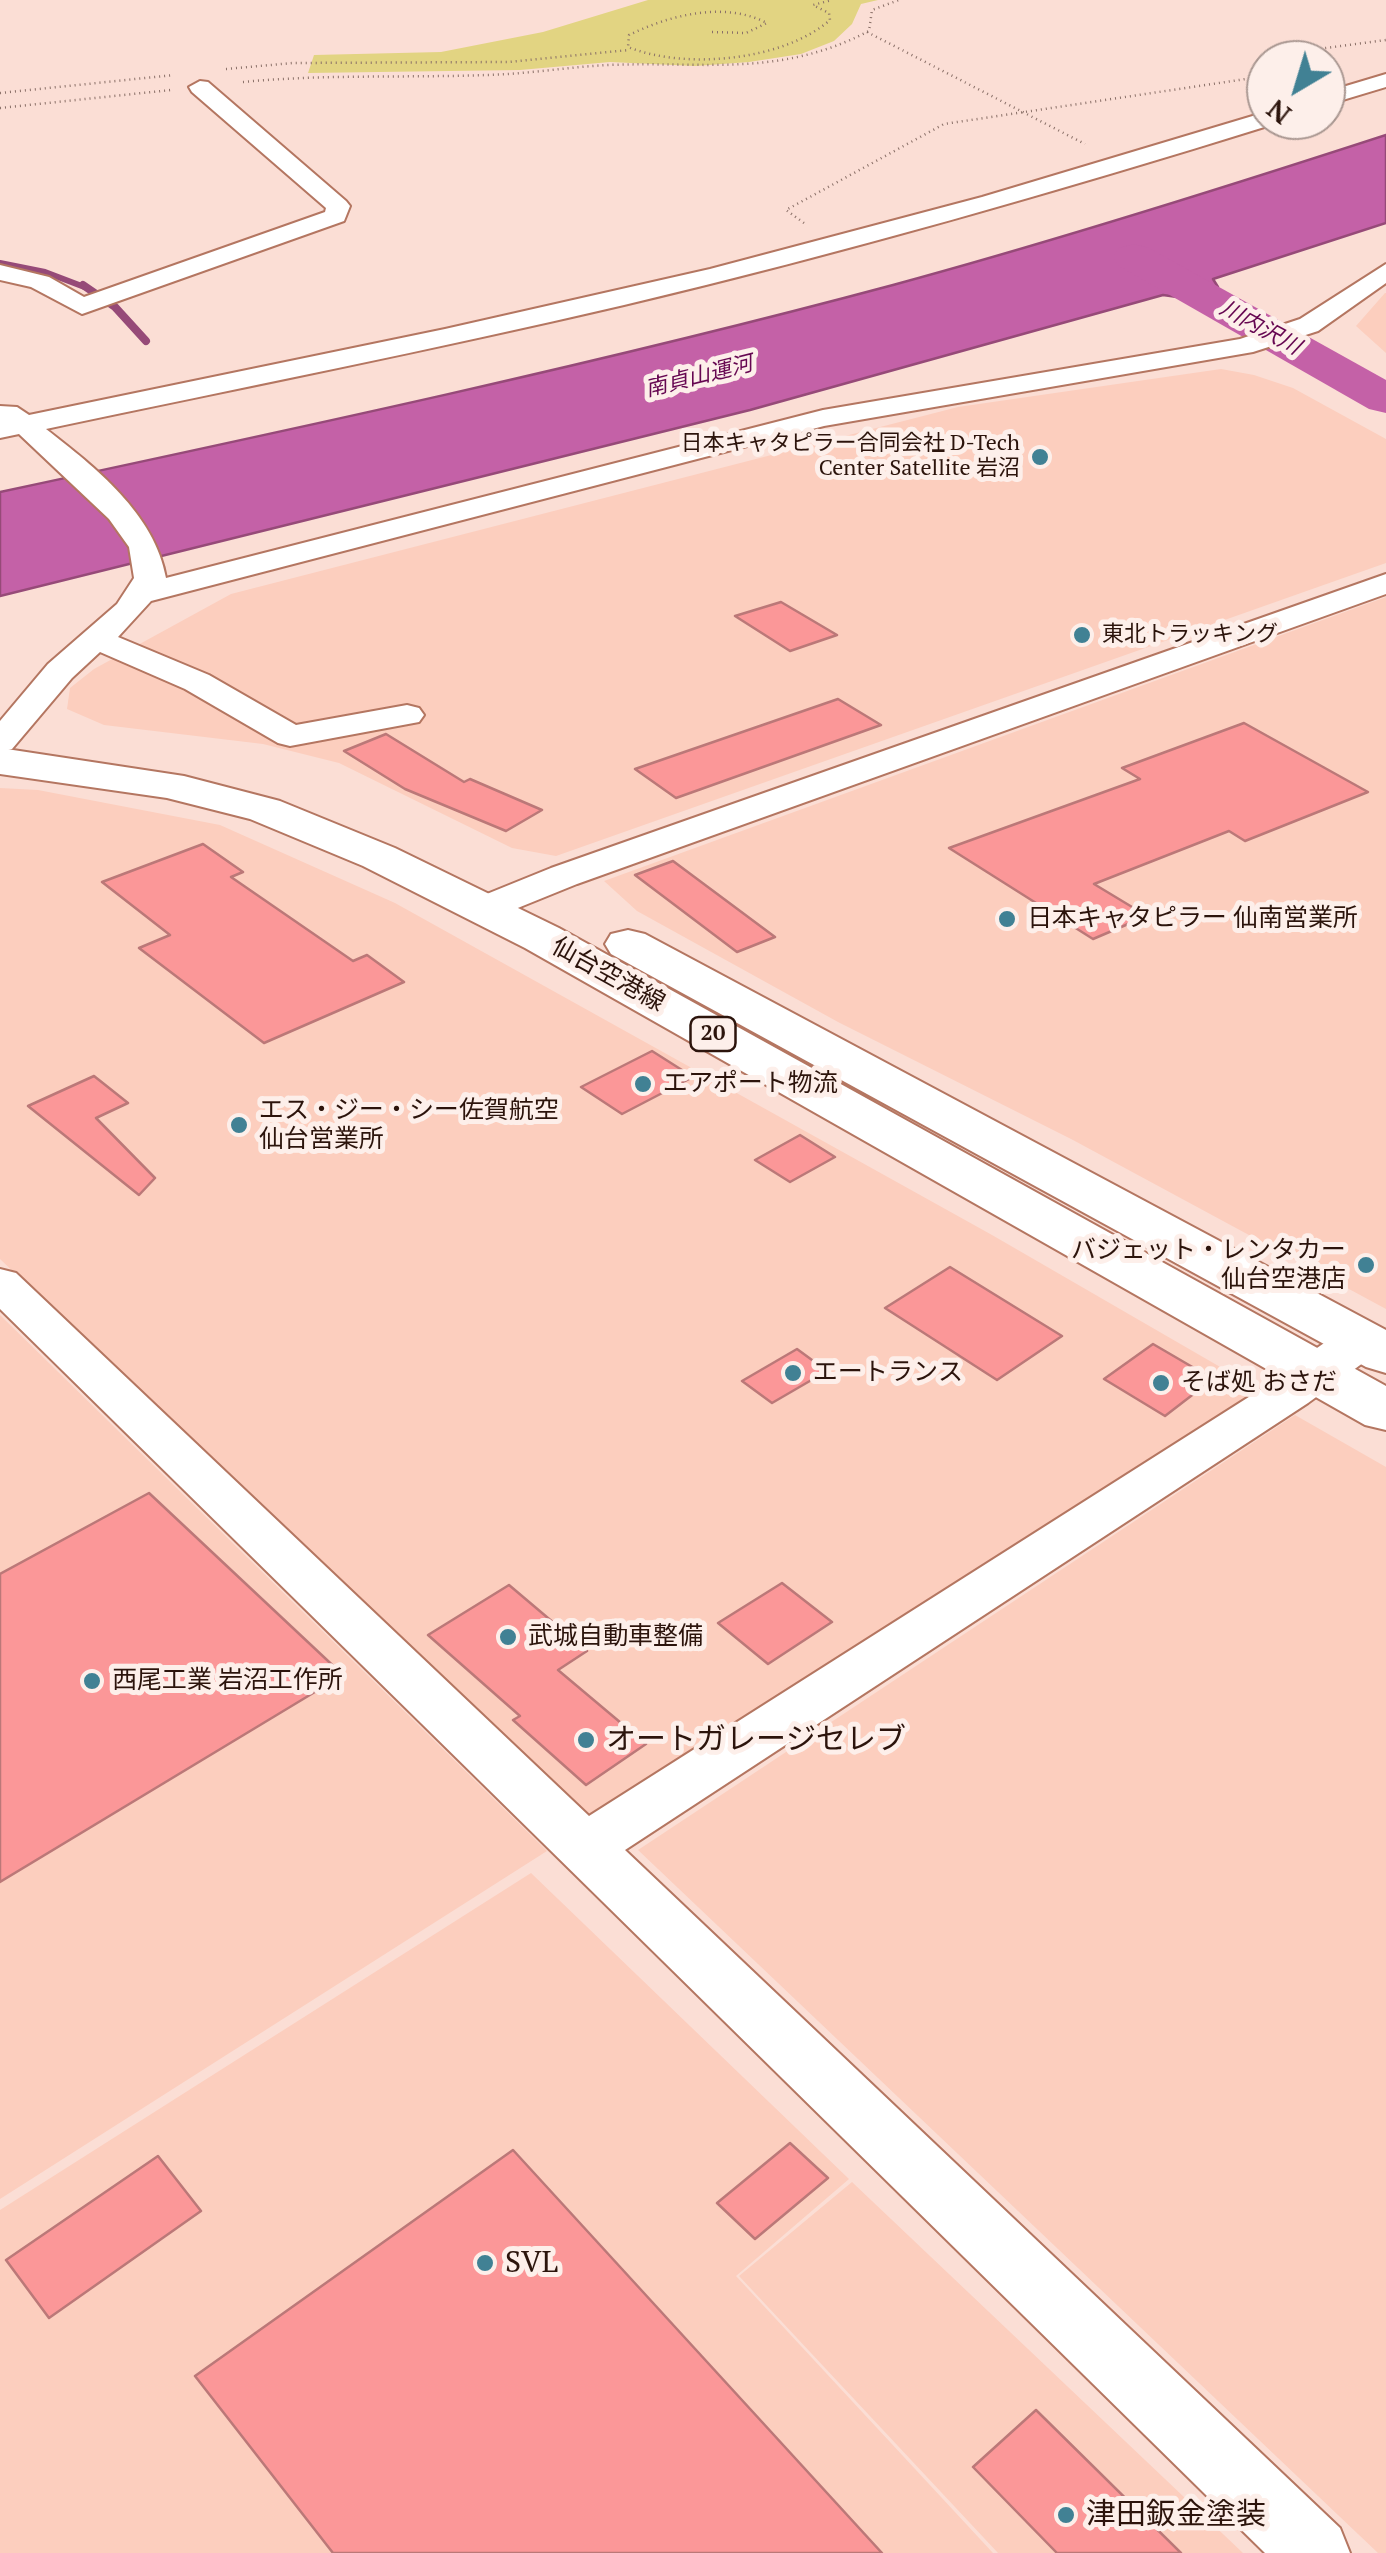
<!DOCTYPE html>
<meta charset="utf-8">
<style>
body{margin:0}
#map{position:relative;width:1386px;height:2553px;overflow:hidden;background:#fbded5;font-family:"PT Serif",serif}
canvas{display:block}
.north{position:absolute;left:1246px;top:40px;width:100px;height:100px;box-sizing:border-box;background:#fdefea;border:2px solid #a99791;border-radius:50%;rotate:218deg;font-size:28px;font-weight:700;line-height:40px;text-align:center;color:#2c140c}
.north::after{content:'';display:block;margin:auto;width:35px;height:45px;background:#418194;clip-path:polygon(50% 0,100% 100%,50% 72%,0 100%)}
</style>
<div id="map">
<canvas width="1386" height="2553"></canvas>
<div class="north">N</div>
</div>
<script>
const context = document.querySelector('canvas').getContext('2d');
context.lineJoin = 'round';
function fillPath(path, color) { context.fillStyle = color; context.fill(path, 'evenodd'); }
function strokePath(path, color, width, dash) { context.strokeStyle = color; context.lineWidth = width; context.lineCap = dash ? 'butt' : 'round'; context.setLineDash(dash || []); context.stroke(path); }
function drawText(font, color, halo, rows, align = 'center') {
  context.font = font + ' "PT Serif","Noto Sans JP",serif'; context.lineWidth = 10; context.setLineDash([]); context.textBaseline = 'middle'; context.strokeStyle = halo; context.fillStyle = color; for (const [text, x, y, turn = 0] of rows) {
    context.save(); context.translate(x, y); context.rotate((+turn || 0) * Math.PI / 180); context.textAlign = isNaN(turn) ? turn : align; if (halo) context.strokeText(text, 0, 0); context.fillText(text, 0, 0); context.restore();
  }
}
fillPath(new Path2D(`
 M1385 293H1386V353L1356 326Z
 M1221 369 1254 375 1293 388 1386 439V563L556 856 512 848 339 763 263 744 104 725 67 709 70 688 94 669 231 594 958 407Z
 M1386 597V1309L1073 1140 838 1022 637 911 604 881Z
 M0 788 38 790 220 825 395 903 992 1235 1260 1390 588 1821 0 1259Z
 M0 1315 547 1851 0 2199Z
 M1295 1415 1386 1467V2553H1378L638 1850Z
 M531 1873 849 2179 736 2276 993 2553H0V2210Z
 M852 2182 1243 2553H998L739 2276Z`), '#fccebe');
fillPath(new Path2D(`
 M648 0H878L861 4 852 24 834 41 801 54 749 62 695 66 610 62 520 70 308 73 314 55 441 52 543 32Z`), '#e2d482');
const water = new Path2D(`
 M1386 135V223L1213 279 1218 287 1184 298 1163 295 750 410 0 596V492C299 428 598 364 893 285 1059 240 1223 188 1386 135Z`);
fillPath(water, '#c461a7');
strokePath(water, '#964a78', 2.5);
strokePath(new Path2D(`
 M0 263 45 272 87 288`), '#964a78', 6);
strokePath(new Path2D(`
 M83 285 115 307 146 341`), '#964a78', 8);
fillPath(new Path2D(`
 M1134 244 1149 248 1386 380V413L1369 409 1119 266 1113 257 1119 248Z`), '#c461a7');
const building = new Path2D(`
 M781 602 837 635 790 651 735 616Z
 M838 699 881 725 676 798 635 769Z
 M1244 723 1368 792 1245 841 1229 831 1094 884 1147 916 1093 939 949 848 1140 779 1122 768Z
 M386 734 464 782 470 779 542 810 506 831 405 789 344 751Z
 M203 844 243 872 231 877 353 961 367 955 404 982 264 1043 139 948 170 935 102 882Z
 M673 861 775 937 737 952 635 875Z
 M652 1051 693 1077 622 1114 581 1087Z
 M94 1076 128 1103 96 1118 155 1178 139 1195 28 1106Z
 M800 1135 835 1157 790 1182 755 1160Z
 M950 1267 1062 1336 997 1380 885 1308Z
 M1153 1344 1213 1379 1165 1416 1104 1379Z
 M797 1349 827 1371 772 1403 742 1381Z
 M149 1493 343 1675 0 1882V1574Z
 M782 1583 832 1622 768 1664 718 1623Z
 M509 1585 587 1651 558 1670 646 1744 586 1785 513 1720 520 1716 428 1635Z
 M790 2143 828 2178 755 2239 717 2203Z
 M513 2150 882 2553H333L195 2376Z
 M158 2156 201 2211 49 2318 6 2260Z
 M1036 2410 1181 2553H1057L973 2467Z`);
fillPath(building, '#fb9798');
strokePath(building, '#bb7878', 2.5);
const minor = new Path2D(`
 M1386 74V87L1326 105V92Z
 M200 81 208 82 346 201 350 206 344 221 82 314 31 287 0 280V265L49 277 84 297 325 212 326 208 192 92 189 87Z
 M1266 112V120H1276L1274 124C1059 191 843 253 624 305 433 350 239 388 46 429 95 467 155 514 166 578L823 410 1240 339 1300 319 1386 264V283L1318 331 1253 352 824 426 151 601 118 637 209 675 296 725 407 705 419 708 424 715 419 722 290 746 278 743 185 689 100 652 72 678 12 749 0 752V721L48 664 117 604 134 578 129 547 109 519 19 434 0 438V406L17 407 29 415 445 329 710 269 982 197Z
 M1386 574V594L577 884 498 916 485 919 472 916 466 908 472 900 551 868Z
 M0 1269 16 1273 589 1816 1274 1381C1304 1360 1340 1320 1378 1330L1385 1341 1378 1352 1308 1403 625 1850 1340 2528 1350 2553H1265L0 1309Z`);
const major = new Path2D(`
 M0 748 184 776 280 801 395 848 559 928 1386 1386V1430L1365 1425 525 948 363 866 250 819 167 798 0 774Z
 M628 930 645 934 1386 1330V1373L1366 1367 611 954 605 944 611 934Z`);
strokePath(minor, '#b47661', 4);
strokePath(major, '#b47661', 4);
strokePath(new Path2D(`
 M712 32 746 33 767 23C724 1 670 15 629 35L628 47C685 70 783 61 830 20L829 13 813 5 832 0
 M867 32 1085 144
 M1304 60 1288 53 1386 40
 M226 69 293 63 508 62 629 50
 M243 82C324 74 405 78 487 75 528 74 568 67 608 65 704 61 779 78 869 31L872 10 899 0
 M0 93 174 75
 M0 108 171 90
 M804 223 786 210 944 124 1266 76`), '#896f67', 2.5, [1, 4]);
fillPath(minor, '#fff');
fillPath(major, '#fff');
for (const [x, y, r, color] of [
 [1040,457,10,"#418194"],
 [1082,635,10,"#418194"],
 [1007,919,10,"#418194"],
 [643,1084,10,"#418194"],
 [239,1125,10,"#418194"],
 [1366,1265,10,"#418194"],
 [793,1373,10,"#418194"],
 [1161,1383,10,"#418194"],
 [508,1637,10,"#418194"],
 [92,1681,10,"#418194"],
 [586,1740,10,"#418194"],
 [485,2263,10,"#418194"],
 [1066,2515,10,"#418194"]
]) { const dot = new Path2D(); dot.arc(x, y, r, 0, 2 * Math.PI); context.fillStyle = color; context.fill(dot); strokePath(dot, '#fdefea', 4); }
drawText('italic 22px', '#660751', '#fdefea', [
 ["川内沢川",1260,328,29],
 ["南貞山運河",699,377,-14]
]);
drawText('22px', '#2c140c', '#fdefea', [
 ["日本キャタピラー合同会社 D-Tech",1020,444],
 ["Center Satellite 岩沼",1020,469],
 ["東北トラッキング",1102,635,"left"]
], 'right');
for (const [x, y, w] of [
 [713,1034,45]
]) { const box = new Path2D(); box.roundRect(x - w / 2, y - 17, w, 34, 8); context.fillStyle = '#fdefea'; context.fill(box); strokePath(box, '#2c140c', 2.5); }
drawText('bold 22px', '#2c140c', null, [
 ["20",713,1034]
]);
drawText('25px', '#2c140c', '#fdefea', [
 ["日本キャタピラー 仙南営業所",1027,919],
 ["エアポート物流",663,1084],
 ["エス・ジー・シー佐賀航空",259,1111],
 ["仙台営業所",259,1140],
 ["バジェット・レンタカー",1346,1251,"right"],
 ["仙台空港店",1346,1280,"right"],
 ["エートランス",813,1373],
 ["そば処 おさだ",1181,1383],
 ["武城自動車整備",528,1637],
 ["西尾工業 岩沼工作所",112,1681]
], 'left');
drawText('25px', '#2c140c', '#fdefea', [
 ["仙台空港線",608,975,29]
]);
drawText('30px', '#2c140c', '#fdefea', [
 ["オートガレージセレブ",606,1740],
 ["SVL",505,2263],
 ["津田鈑金塗装",1086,2515]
], 'left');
</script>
